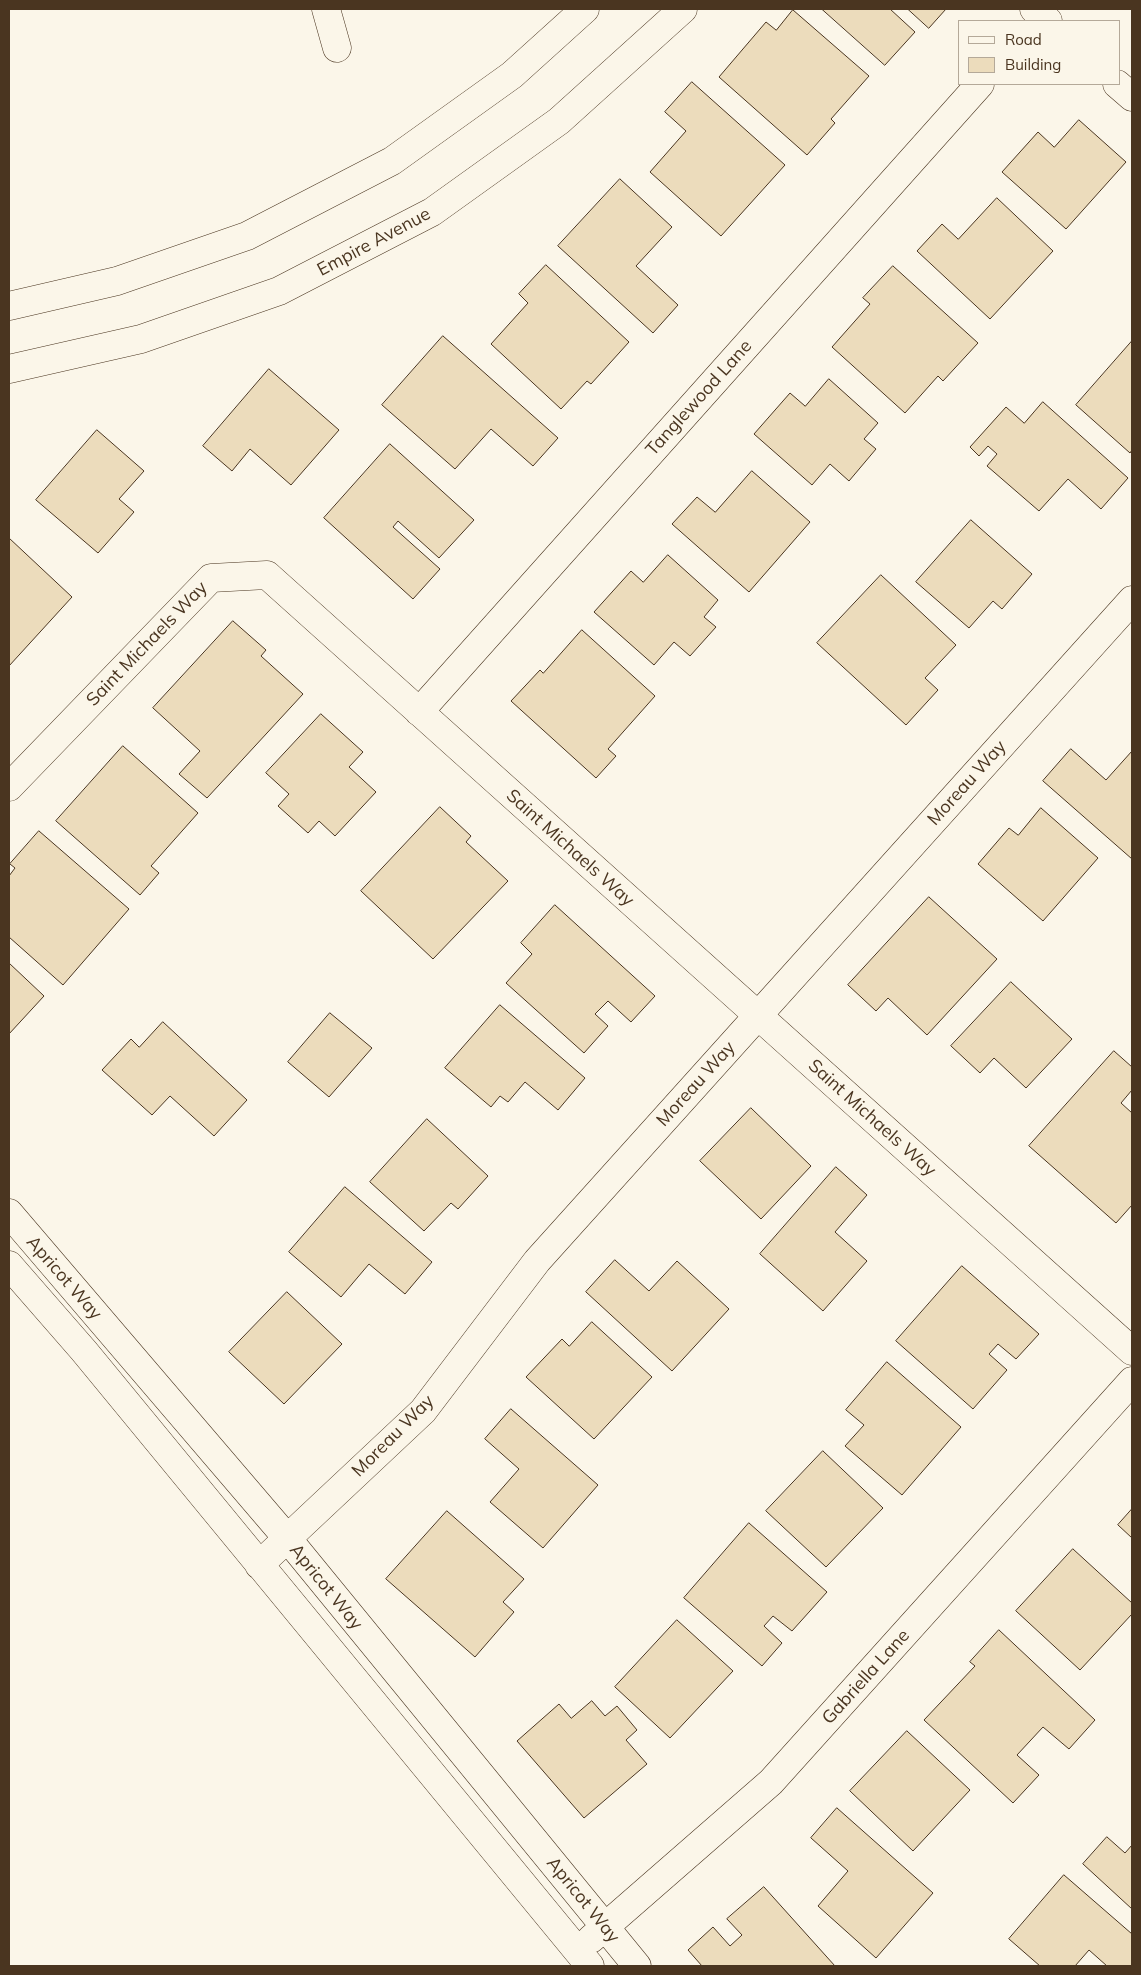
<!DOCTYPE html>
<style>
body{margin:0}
#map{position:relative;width:1141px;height:1975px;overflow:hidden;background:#fbf6e9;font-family:Mulish,sans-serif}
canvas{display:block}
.frame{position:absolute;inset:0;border:10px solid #4a3520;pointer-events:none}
.legend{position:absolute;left:958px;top:20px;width:162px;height:65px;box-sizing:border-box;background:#fbf6e9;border:1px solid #b4a999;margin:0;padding:6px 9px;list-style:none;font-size:15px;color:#4a3520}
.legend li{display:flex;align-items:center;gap:10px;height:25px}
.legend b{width:25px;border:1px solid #b4a999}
</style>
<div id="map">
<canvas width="1141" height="1975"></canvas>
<div class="frame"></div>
<ul class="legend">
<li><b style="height:6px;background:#fbf6e9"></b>Road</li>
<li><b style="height:14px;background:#ecdcbc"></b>Building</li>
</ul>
</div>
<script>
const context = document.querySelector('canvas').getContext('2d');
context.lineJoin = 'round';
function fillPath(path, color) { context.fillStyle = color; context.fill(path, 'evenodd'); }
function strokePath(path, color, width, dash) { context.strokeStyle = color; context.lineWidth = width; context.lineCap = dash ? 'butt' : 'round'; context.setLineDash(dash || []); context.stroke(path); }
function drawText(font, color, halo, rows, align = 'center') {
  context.font = font + ' Mulish,sans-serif'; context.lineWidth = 4; context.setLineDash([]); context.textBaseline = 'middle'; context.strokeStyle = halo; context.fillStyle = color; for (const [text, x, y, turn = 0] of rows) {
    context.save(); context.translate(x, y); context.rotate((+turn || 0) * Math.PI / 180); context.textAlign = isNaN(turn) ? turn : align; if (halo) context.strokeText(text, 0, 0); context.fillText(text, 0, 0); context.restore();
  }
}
const building = new Path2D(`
 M822 9H890L915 32 885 65Z
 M908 9H946L929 28Z
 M793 10 869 76 831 119 835 123 807 155 719 77 766 22 776 30Z
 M692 82 785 165 721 236 650 172 686 131 665 112Z
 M1079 120 1126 162 1066 229 1002 172 1038 132 1054 147Z
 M620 179 672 227 636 266 678 305 653 333 558 246Z
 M997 198 1053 251 990 319 917 251 942 224 958 239Z
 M546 265 629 342 591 384 587 381 561 409 491 344 528 303 519 294Z
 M893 266 978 343 943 381 938 376 905 413 832 347 870 304 863 298Z
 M443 336 558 438 533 466 491 429 455 469 382 405Z
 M1132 341V450L1130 453 1076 405Z
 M269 369 339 430 291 485 250 449 232 471 203 446Z
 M829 379 878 423 864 439 876 449 849 481 830 464 812 485 754 434 790 393 805 406Z
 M1043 402 1128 478 1101 509 1068 479 1039 511 987 466 997 454 988 446 979 456 970 447 1006 407 1024 423Z
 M97 430 144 471 119 499 134 512 98 553 36 500Z
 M390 444 474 520 439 558 398 521 393 527 440 569 413 599 324 518Z
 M752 471 810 522 749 592 672 524 697 497 715 512Z
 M971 520 1032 574 1002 609 993 601 969 628 916 582Z
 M9 538 72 597 9 666Z
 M668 555 718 600 704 617 716 627 690 656 674 642 654 665 594 612 631 571 643 582Z
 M881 575 956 645 925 678 938 690 906 725 817 643Z
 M233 621 266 650 261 656 303 694 207 798 179 774 200 751 153 708Z
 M582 630 655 696 608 749 616 756 596 778 511 701 540 670 543 673Z
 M321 714 363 752 349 767 376 792 335 836 319 821 308 833 278 806 289 794 266 773Z
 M123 746 198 813 151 866 159 873 140 895 56 821Z
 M1071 749 1106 780 1132 751V859L1043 781Z
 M440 807 471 836 466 842 508 881 433 959 361 891Z
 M1041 808 1098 858 1043 921 978 864 1009 828 1018 835Z
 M39 831 129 909 63 985 9 937V876L15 868 10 864Z
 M929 897 997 959 927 1035 888 998 876 1011 848 985Z
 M555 905 655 996 631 1022 608 1001 595 1014 608 1026 584 1053 506 983 532 954 521 943Z
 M9 963 44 996 9 1034Z
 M1011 982 1072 1039 1026 1088 994 1058 980 1073 951 1046Z
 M500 1005 585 1078 558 1110 525 1082 508 1102 500 1096 491 1107 445 1068Z
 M330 1013 372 1048 329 1097 288 1062Z
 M163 1022 247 1100 214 1136 170 1096 152 1115 102 1070 131 1039 139 1047Z
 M1114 1051 1132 1067V1090L1121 1103 1132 1113V1205L1116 1223 1029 1146Z
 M751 1108 811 1166 761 1219 700 1161Z
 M427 1119 488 1176 458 1209 451 1203 424 1231 370 1182Z
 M836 1167 867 1195 835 1232 867 1261 823 1311 760 1254Z
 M345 1187 432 1262 405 1294 369 1264 341 1297 289 1252Z
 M615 1260 649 1291 677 1261 729 1309 672 1371 586 1292Z
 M962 1266 1039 1334 1016 1359 998 1344 989 1354 1007 1370 973 1409 896 1341Z
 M287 1292 342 1344 284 1404 229 1352Z
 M592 1322 652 1377 594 1439 526 1377 562 1339 569 1346Z
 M887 1362 961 1427 902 1495 845 1446 864 1425 846 1410Z
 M511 1409 598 1485 543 1548 490 1502 519 1469 485 1439Z
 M823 1451 883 1508 826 1567 766 1511Z
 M1132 1509V1538L1118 1525Z
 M447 1511 524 1579 503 1602 514 1612 475 1657 386 1579Z
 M749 1523 827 1592 792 1631 773 1616 764 1626 782 1643 762 1666 684 1598Z
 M1073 1549 1132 1603V1614L1080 1670 1016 1611Z
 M677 1620 733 1671 670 1738 615 1687Z
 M999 1630 1095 1720 1069 1749 1043 1727 1017 1755 1039 1775 1013 1803 924 1720 975 1666 970 1662Z
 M592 1701 605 1716 617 1706 637 1730 626 1740 647 1764 584 1818 517 1741 559 1704 571 1718Z
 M907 1731 970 1790 913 1851 850 1791Z
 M837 1808 933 1893 876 1958 818 1906 848 1871 811 1838Z
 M1107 1837 1125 1853 1132 1845V1909L1083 1864Z
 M1064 1875 1132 1934V1966H1107L1089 1950 1075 1966H1040L1009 1939Z
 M764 1887 835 1966H702L688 1950 713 1927 730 1946 742 1935 727 1919Z`);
fillPath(building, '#ecdcbc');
strokePath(building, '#4a3520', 1);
const minor = new Path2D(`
 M326 9 337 48
 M1034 9 1048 21
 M1117 84 1132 97
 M9 306 117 281 247 236 392 161 512 75 585 9
 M9 369 141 339 279 291 432 212 559 121 683 9
 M419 712 980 84
 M9 787 211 578 267 575 1132 1351
 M9 1213 287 1538 637 1966
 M9 1265 84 1351 590 1966
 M259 1565 423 1411 537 1261 1132 600
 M591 1939 771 1782 1132 1381`);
strokePath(minor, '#4a3520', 29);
strokePath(minor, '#fbf6e9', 28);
drawText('18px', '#4a3520', '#fbf6e9', [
 ["Empire Avenue",374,242,-28],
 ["Tanglewood Lane",699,398,-48],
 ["Saint Michaels Way",147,644,-46],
 ["Moreau Way",967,783,-48],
 ["Saint Michaels Way",570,848,42],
 ["Moreau Way",696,1084,-48],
 ["Saint Michaels Way",872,1118,42],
 ["Apricot Way",64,1278,49],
 ["Moreau Way",393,1436,-45],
 ["Apricot Way",326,1587,51],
 ["Gabriella Lane",866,1677,-48],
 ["Apricot Way",583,1900,51]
]);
</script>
